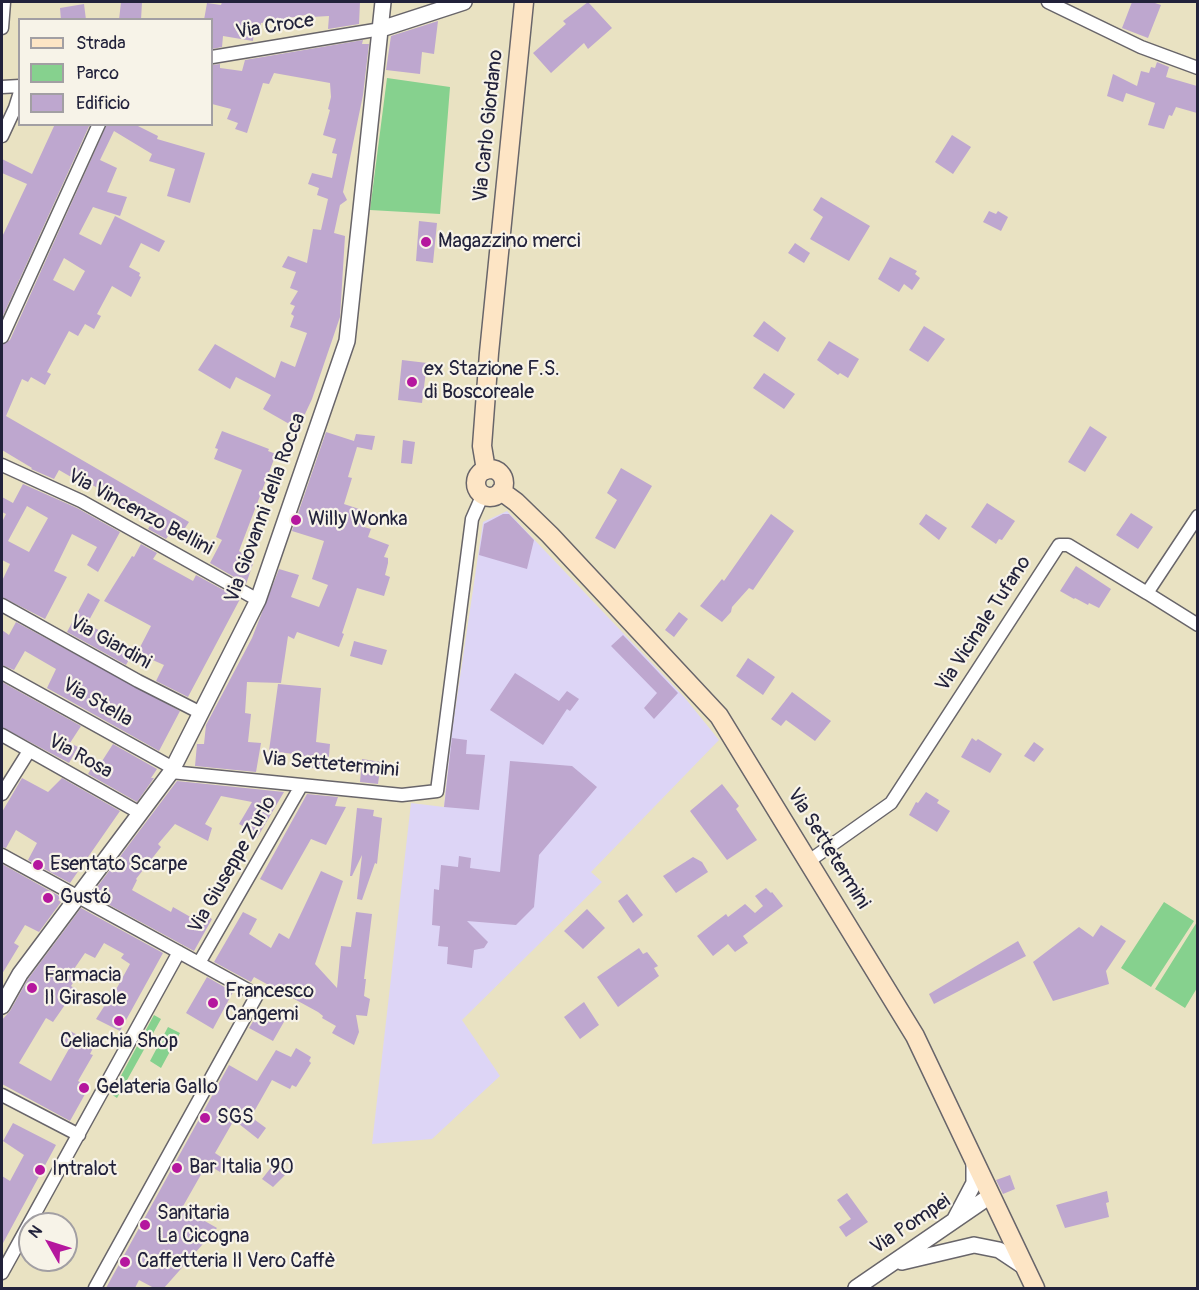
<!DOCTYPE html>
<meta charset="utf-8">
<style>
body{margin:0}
#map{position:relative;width:1199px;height:1290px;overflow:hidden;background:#e9e2c2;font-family:Pangolin,sans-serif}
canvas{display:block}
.frame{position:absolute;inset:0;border:3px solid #22223b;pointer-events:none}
.legend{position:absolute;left:18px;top:18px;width:195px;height:108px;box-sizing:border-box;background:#f7f3e8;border:2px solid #a29fa3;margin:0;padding:8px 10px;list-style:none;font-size:18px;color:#22223b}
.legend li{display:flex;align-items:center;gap:12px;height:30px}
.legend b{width:30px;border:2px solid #a29fa3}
.north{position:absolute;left:18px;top:1212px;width:60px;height:60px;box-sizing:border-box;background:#f7f3e8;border:2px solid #a29fa3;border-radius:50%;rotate:309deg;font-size:16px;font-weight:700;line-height:24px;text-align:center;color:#22223b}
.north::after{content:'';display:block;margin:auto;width:21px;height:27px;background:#b5179e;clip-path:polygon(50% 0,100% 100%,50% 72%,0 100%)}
</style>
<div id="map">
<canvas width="1199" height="1290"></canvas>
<div class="frame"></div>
<ul class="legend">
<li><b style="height:8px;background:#fde5c5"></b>Strada</li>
<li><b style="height:16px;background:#86d18e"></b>Parco</li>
<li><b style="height:16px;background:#bea7cf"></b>Edificio</li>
</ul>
<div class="north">N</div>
</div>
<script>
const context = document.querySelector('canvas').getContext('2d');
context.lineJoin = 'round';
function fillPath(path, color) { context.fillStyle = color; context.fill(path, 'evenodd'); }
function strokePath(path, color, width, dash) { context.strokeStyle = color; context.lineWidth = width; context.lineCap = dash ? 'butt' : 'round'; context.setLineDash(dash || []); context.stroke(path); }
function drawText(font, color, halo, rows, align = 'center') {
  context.font = font + ' Pangolin,sans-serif'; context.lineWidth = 4.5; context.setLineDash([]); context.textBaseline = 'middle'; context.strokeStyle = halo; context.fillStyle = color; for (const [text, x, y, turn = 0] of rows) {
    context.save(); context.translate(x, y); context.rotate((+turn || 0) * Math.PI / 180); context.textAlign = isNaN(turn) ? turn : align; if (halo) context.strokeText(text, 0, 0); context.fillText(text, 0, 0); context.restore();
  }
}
fillPath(new Path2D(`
 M507 511 685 698 719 740 591 872 602 882 462 1020 500 1076 432 1139 372 1144 411 803 444 807 451 738 483 522Z`), '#ddd5f6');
fillPath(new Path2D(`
 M387 78 450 87 440 214 370 210Z
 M1164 902 1194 921 1151 987 1121 968Z
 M1197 922V988L1185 1008 1155 989Z
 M154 1015 161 1019 117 1098 111 1094Z
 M168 1027 180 1033 161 1068 150 1061Z`), '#86d18e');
fillPath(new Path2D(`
 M121 2H142L141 20H119Z
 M222 2H360L359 24 328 29 329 16 311 17V14L261 23 260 30H254L253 41 223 36 222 47 212 49V20H204L207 3 221 5Z
 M588 2 612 28 588 49 584 43 551 73 533 53 566 24 563 21Z
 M1132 2H1152L1161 5 1148 38 1122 28Z
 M84 4 86 20H61L60 8Z
 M438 21 434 54 422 52 420 74 386 70 391 36Z
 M363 40 362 44H369L363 95 343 192 347 200 340 205 334 233 345 236 340 317 312 399 298 429 263 409 271 395 236 377 230 389 198 370 215 344 275 378 281 361 295 367 307 333 290 327 294 316 291 314 295 306 290 304 298 291 290 288 296 272 282 267 288 256 307 263 313 229 321 230 328 199 317 195 319 188 308 184 312 173 332 178 337 154 332 153 336 139 323 135 330 110 328 109 331 97 330 83 274 73 269 84 263 83 247 133 235 129 238 123 227 119 231 109 212 104V65L220 64V68L242 71 245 60Z
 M1157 62 1169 67 1166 77 1197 86V113L1176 107 1172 116 1169 115 1164 129 1148 125 1155 103 1126 93 1123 102 1107 96 1113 74 1137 86 1141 71 1149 73 1151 67 1155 68Z
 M55 124H90L2 318V237L27 184 2 173V159L32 174Z
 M107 124H134L158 136 157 139 205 153 190 203 167 196 175 169 149 161 152 154 114 131 100 160 117 168 107 192 127 197 124 205 120 216 93 207 79 234 101 245 115 216 165 241 159 252 141 243 129 267 140 273 139 276 141 277 131 297 112 286 97 314 101 316 94 329 85 324 78 336 69 331 47 372 51 374 45 385 31 377 28 382 22 379 6 416 189 522 181 534 173 529 166 539 148 529 152 522 106 497 107 494 86 481 85 485 59 470 54 479 31 469 32 468 2 450V345L10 340ZM64 258 85 271 74 291 53 280Z
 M952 135 971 147 953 174 935 162Z
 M821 197 870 226 849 261 810 239 823 217 813 210Z
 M989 211 996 214 998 211 1008 217 1001 231 983 222Z
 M419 221 437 223 433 263 416 261Z
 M795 243 810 253 804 263 788 253Z
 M890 257 917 271 915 274 920 278 912 290 904 284 899 292 878 279Z
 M764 321 786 338 778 352 753 336Z
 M924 326 945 339 928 362 909 350Z
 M829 341 859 359 848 378 840 373 838 375 817 360Z
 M402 360 427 363 422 403 398 400Z
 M764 373 795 394 784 409 753 388Z
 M1090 426 1107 437 1085 472 1068 462Z
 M222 431 269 449 268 451 276 454 239 551 254 561 246 584 210 563 222 540 216 537 242 470 214 459 218 449 215 448Z
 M326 432 354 441 356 434 375 436 372 450 357 447 348 477 352 478 344 504 368 512 364 527 371 529 368 537 389 545 384 557 388 558V563L385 575 390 577 384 596 357 588 342 633 344 634 339 647 297 632 294 639 288 636 281 683 247 682 245 713 251 714 248 742 261 743 256 772 195 766 197 744H204L206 725 252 638 279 569 299 575 291 597 319 607 328 585 312 579 324 541 292 531Z
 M403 440 415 442 412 464 401 463Z
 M621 468 652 486 615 549 595 538 617 500 607 493Z
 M23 484 77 508 120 532 98 572 87 565 97 547 72 534 54 571 67 577 45 619 2 597V581L10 564 2 560V522L6 514 2 512V497L13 503ZM27 506 48 518 29 552 8 541Z
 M987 503 1015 521 1002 540 999 539 996 544 971 527Z
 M1131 513 1153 527 1138 549 1116 535Z
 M503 514H509L534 540 527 569 479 555 484 524Z
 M771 514 794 531 753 590 749 588 732 607 731 612 722 622 700 606 722 579 724 581Z
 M926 514 947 528 939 540 919 524Z
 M141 544 157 553 153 559 193 581 196 575 240 599 188 697 156 681 164 665 137 653 151 626 104 601 132 556 134 557Z
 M1076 566 1111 589 1099 608 1089 603 1088 605 1075 598 1074 599 1060 591Z
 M88 593 100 600 87 624 135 649 126 665 67 632Z
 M679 612 688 619 674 637 665 630Z
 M16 622 180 711 159 751 47 688 56 669 25 651 14 670 2 665V630L9 635Z
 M623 635 678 693 654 719 644 708 657 693 611 646Z
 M354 641 387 650 382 665 350 656Z
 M748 658 775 677 763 695 736 676Z
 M515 673 559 701 567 691 579 699 570 711 567 709 543 745 490 710Z
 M2 682 81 726 70 743 78 747 69 763 2 727Z
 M278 684 321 688 316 742 330 744 328 767 320 766V769L298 766 299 759 293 758 294 754 269 751Z
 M792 692 831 721 815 741 786 720 781 726 771 719Z
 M452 738 467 740 466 754 485 755 479 810 444 807Z
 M972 738 976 741 978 739 1002 754 990 773 961 757Z
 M1034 742 1044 749 1034 762 1024 756Z
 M113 744 157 769 151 778H154L137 802 88 774 91 769 95 772Z
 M362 759 381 762 378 784 360 782Z
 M510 761 572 766 597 787 539 855 534 907 516 925 467 921 488 942 484 948 474 950 472 968 447 964 448 947 438 946 440 926 432 925 434 889 439 890 441 865 458 867 459 856 471 858 470 868 500 872Z
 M22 778 48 792 62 778 120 811 70 883 28 860 37 843 16 830 6 848 2 847V812Z
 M177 781 284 792 257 838 247 832 248 829 239 824 252 802 221 796 205 824 212 828 208 841 175 824 158 844 161 847 136 879 137 880 132 890 171 912 173 907 194 919 200 912 212 919 194 951 91 895Z
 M722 784 739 806 736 809 757 840 727 860 690 811Z
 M926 792 939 800 937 803 950 811 937 832 909 815 916 802 918 803Z
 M307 794 338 797 335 806 346 807 326 845 311 839 282 890 260 879Z
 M357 808 374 810 373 816 382 818 377 864 375 863 362 900 357 899 362 855 352 876H350Z
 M693 857 702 862 708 872 676 893 663 876Z
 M2 864 61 897 58 900 61 902 39 932 25 925 14 943 19 946 2 974Z
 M321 871 343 881 315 964 337 988 341 946 351 947 356 912 372 914 364 979H366L364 996 370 999 367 1016 356 1015 359 1032 354 1045 332 1033 336 1026 322 1018 323 1016 318 1012 254 977 251 982 214 962 243 912 257 919 249 934 271 948 279 933 289 939Z
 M766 888 771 893 772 892 783 906 743 936 748 943 735 952 728 944 713 956 697 936 726 914 728 917 745 904 755 913 763 906 755 896Z
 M627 894 643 915 633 923 618 901Z
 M81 908 163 953 120 1031 96 1019 105 1005 107 1006 130 964 121 958 124 954 104 943 95 958 85 953 72 972 78 975 71 986 76 989 53 1022 46 1018 19 1063 51 1081 70 1047 63 1043 70 1031 95 1044 90 1054 93 1055 78 1081 89 1087 70 1121 2 1084V1020L10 1011 28 979Z
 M587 909 605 928 583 949 564 931Z
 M1101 925 1126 941 1106 971 1109 984 1053 1001 1033 962 1079 927 1093 937Z
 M1018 941 1026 956 934 1004 929 994Z
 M639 948 643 954 647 952 658 966 654 968 659 976 618 1007 597 977Z
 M207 977 233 992 213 1029 186 1013Z
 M584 1002 599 1025 580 1039 564 1017Z
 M262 1007 285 1020 273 1041 249 1028Z
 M296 1048 311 1057 309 1061 311 1063 296 1087 292 1085 290 1089 272 1080 251 1117 266 1128 258 1139 234 1120 215 1153 227 1161 220 1172 207 1164 182 1208 217 1228 164 1288H154L139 1280 135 1288H106L229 1065 257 1081 276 1050 291 1057Z
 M13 1123 56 1145 2 1245V1176L10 1181 24 1155 3 1141Z
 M273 1165 285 1175 273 1187 262 1179Z
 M1010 1175 1015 1189 1003 1194 996 1180Z
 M1107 1191 1109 1202 1106 1203 1109 1217 1065 1228 1056 1205Z
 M847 1193 868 1222 846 1237 839 1227 851 1219 837 1200Z`), '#bea7cf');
const minor = new Path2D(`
 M1048 2 1141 47 1198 68
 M2 28 4 2
 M212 57 381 29
 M2 87 20 86
 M2 136 15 108 20 92
 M2 337 99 124
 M2 465 81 501 258 600
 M1147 593 1198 625
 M2 605 138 681 201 713
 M2 673 173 768
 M2 735 140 813
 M171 772 402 795 437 791 472 519 483 494
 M2 794 29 751
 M2 855 257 995 95 1288
 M809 861 891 803 1059 545H1068L1147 593 1198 516
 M199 963 301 786
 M2 1095 79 1135
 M2 1273 179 952`);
const tertiary = new Path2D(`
 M381 29 464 2
 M2 1006 20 974 171 772 258 600 347 341 383 2
 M955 1219 974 1183V1162
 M902 1262 974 1245 999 1250 1023 1266
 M856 1288 990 1196`);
const secondary = new Path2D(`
 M476 483a14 14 0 1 1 28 0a14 14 0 1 1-28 0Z
 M486 470 482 446 489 353 524 2
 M501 491 516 502 550 535 719 716 915 1036 1035 1288`);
strokePath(minor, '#68656a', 15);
strokePath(tertiary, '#68656a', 18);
strokePath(secondary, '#68656a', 21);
strokePath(minor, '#fff', 12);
strokePath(tertiary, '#fff', 15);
strokePath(secondary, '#fde5c5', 18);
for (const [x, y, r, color] of [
 [426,242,6,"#b5179e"],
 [412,382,6,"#b5179e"],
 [296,520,6,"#b5179e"],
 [38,865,6,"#b5179e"],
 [48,898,6,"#b5179e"],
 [32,988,6,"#b5179e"],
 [213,1003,6,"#b5179e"],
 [119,1021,6,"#b5179e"],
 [84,1088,6,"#b5179e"],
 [205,1118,6,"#b5179e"],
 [177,1168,6,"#b5179e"],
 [40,1170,6,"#b5179e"],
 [145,1225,6,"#b5179e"],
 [125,1262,6,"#b5179e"]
]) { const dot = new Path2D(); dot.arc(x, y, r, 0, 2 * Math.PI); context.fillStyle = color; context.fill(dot); strokePath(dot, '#f7f3e8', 2); }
drawText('20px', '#22223b', '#f7f3e8', [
 ["Via Croce",275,27,-9],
 ["Via Carlo Giordano",489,126,-84],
 ["Via Giovanni della Rocca",266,508,-70],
 ["Via Vincenzo Bellini",140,513,28],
 ["Via Vicinale Tufano",984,624,-57],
 ["Via Giardini",110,643,29],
 ["Via Stella",97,703,30],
 ["Via Rosa",80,757,29],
 ["Via Settetermini",330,765,5],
 ["Via Settetermini",828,849,58],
 ["Via Giuseppe Zurlo",233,865,-60],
 ["Via Pompei",911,1225,-34]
]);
drawText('20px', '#22223b', '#f7f3e8', [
 ["Magazzino merci",438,242],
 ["ex Stazione F.S.",424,370],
 ["di Boscoreale",424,393],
 ["Willy Wonka",308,520],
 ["Esentato Scarpe",50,865],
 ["Gustó",60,898],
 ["Farmacia",44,976],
 ["Il Girasole",44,999],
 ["Francesco",225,992],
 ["Cangemi",225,1015],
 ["Celiachia Shop",119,1042,"center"],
 ["Gelateria Gallo",96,1088],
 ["SGS",217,1118],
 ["Bar Italia '90",189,1168],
 ["Intralot",52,1170],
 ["Sanitaria",157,1214],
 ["La Cicogna",157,1237],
 ["Caffetteria Il Vero Caffè",137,1262]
], 'left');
</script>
